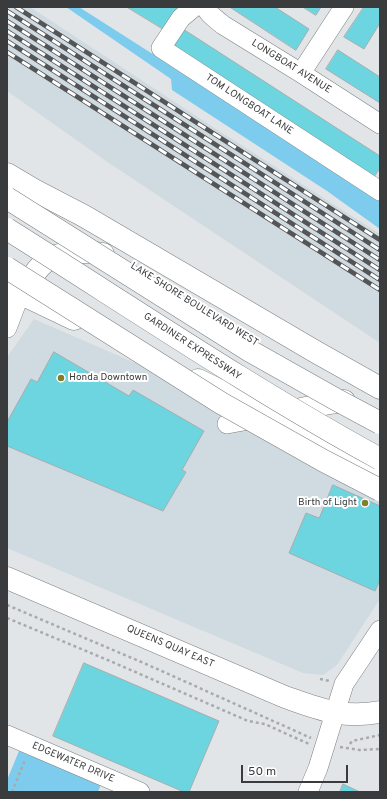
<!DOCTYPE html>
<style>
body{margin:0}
#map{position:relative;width:387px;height:799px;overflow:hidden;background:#e2e5e7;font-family:Overpass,sans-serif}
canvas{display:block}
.frame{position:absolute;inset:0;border:8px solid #3a3b3c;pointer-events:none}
.scale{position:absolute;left:241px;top:765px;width:107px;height:18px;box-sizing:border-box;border:2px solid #3a3b3c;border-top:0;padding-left:5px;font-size:12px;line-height:14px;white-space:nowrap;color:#3a3b3c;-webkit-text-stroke:3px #fff;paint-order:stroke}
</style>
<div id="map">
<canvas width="387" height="799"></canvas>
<div class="frame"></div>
<div class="scale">50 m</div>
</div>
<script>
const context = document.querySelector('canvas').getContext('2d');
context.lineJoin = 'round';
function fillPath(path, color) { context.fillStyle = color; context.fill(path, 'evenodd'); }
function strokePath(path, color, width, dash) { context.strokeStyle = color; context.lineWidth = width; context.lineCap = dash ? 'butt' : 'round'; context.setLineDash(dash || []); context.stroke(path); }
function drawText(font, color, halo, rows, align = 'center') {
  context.font = font + ' Overpass,sans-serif'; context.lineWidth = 4; context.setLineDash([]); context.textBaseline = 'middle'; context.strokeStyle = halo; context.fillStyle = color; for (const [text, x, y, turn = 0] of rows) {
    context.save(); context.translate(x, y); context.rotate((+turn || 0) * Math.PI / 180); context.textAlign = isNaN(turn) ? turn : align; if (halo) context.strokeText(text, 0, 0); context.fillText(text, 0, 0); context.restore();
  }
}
fillPath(new Path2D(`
 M7 7H30L207 123 380 234V343L106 161 7 91Z
 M34 319 149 369 380 499V599L337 665 323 675 303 673 7 548V357Z`), '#cfdbe1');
fillPath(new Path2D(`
 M66 7H79L380 199V229L327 191 172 90 171 79Z
 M19 751 101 784 98 792H7V780Z`), '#7dccee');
const building = new Path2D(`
 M127 7H179L165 30Z
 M230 7H275L309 29 296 50Z
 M303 7H321L316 15Z
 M364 7H380V23L364 49 344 37Z
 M183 29 380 156V168L374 177 172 47Z
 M338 50 380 77V103L326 69Z
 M54 352 129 396 133 390 204 431 182 470 186 472 163 511 7 446V422L31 379 37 382Z
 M333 485 380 506V580L375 591 289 553 306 513 319 518Z
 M84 663 219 721 189 792H184L53 736Z
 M343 784 360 792H340Z`);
fillPath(building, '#6cd5df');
strokePath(building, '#a9adad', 1);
const minor = new Path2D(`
 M194 7 181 18 161 48 380 191
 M205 7C209 15 216 19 223 25L301 73 380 124
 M301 73 344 7
 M7 328 20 294
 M227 424 260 418
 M7 735 140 792
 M308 792 318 768 335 713 344 684 380 630`);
const major = new Path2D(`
 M7 578 285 697C319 709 343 719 380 712`);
const highway = new Path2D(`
 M7 174 34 190 84 216 316 352 380 388
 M7 287 74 319
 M20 294C28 283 35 270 45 262 59 250 86 251 103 254
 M198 380 273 416 380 474
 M283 413 329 403 344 401`);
strokePath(minor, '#7d8082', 20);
strokePath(major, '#7d8082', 23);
strokePath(highway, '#7d8082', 23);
strokePath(new Path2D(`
 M7 605 146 664 311 738
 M7 618 110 661 248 721 265 724 309 744
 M320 679 330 681
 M350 744 352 741 380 735
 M340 747 360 750 380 749
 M12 792 25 760`), '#a8aaac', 2.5, [3, 3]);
strokePath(minor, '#fff', 19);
strokePath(major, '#fff', 22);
strokePath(highway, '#fff', 22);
const rail = new Path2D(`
 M16 7 380 240
 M7 11 380 250
 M7 21 380 260
 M7 31 380 270
 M7 41 380 280
 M7 52 380 290`);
strokePath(rail, '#545557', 4.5);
strokePath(rail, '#fff', 3, [9]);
const highwayBridge = new Path2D(`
 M7 198 250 351 337 400 380 423
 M7 229C131 307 252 389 380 459
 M7 268 221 403 324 461 380 490`);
strokePath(highwayBridge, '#7d8082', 23, []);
strokePath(highwayBridge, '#fff', 22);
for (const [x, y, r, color] of [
 [61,378,4,"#817f27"],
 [365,503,4,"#817f27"]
]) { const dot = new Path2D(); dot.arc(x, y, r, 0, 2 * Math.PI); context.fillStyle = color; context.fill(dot); strokePath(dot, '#fff', 1.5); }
drawText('10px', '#3a3b3c', '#fff', [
 ["LONGBOAT AVENUE",291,67,32],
 ["TOM LONGBOAT LANE",249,105,33],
 ["LAKE SHORE BOULEVARD WEST",194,305,32],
 ["GARDINER EXPRESSWAY",192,347,33],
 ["QUEENS QUAY EAST",170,647,23],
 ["EDGEWATER DRIVE",73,763,23]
]);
drawText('10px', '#3a3b3c', '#fff', [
 ["Honda Downtown",69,378],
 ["Birth of Light",357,503,"right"]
], 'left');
</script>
